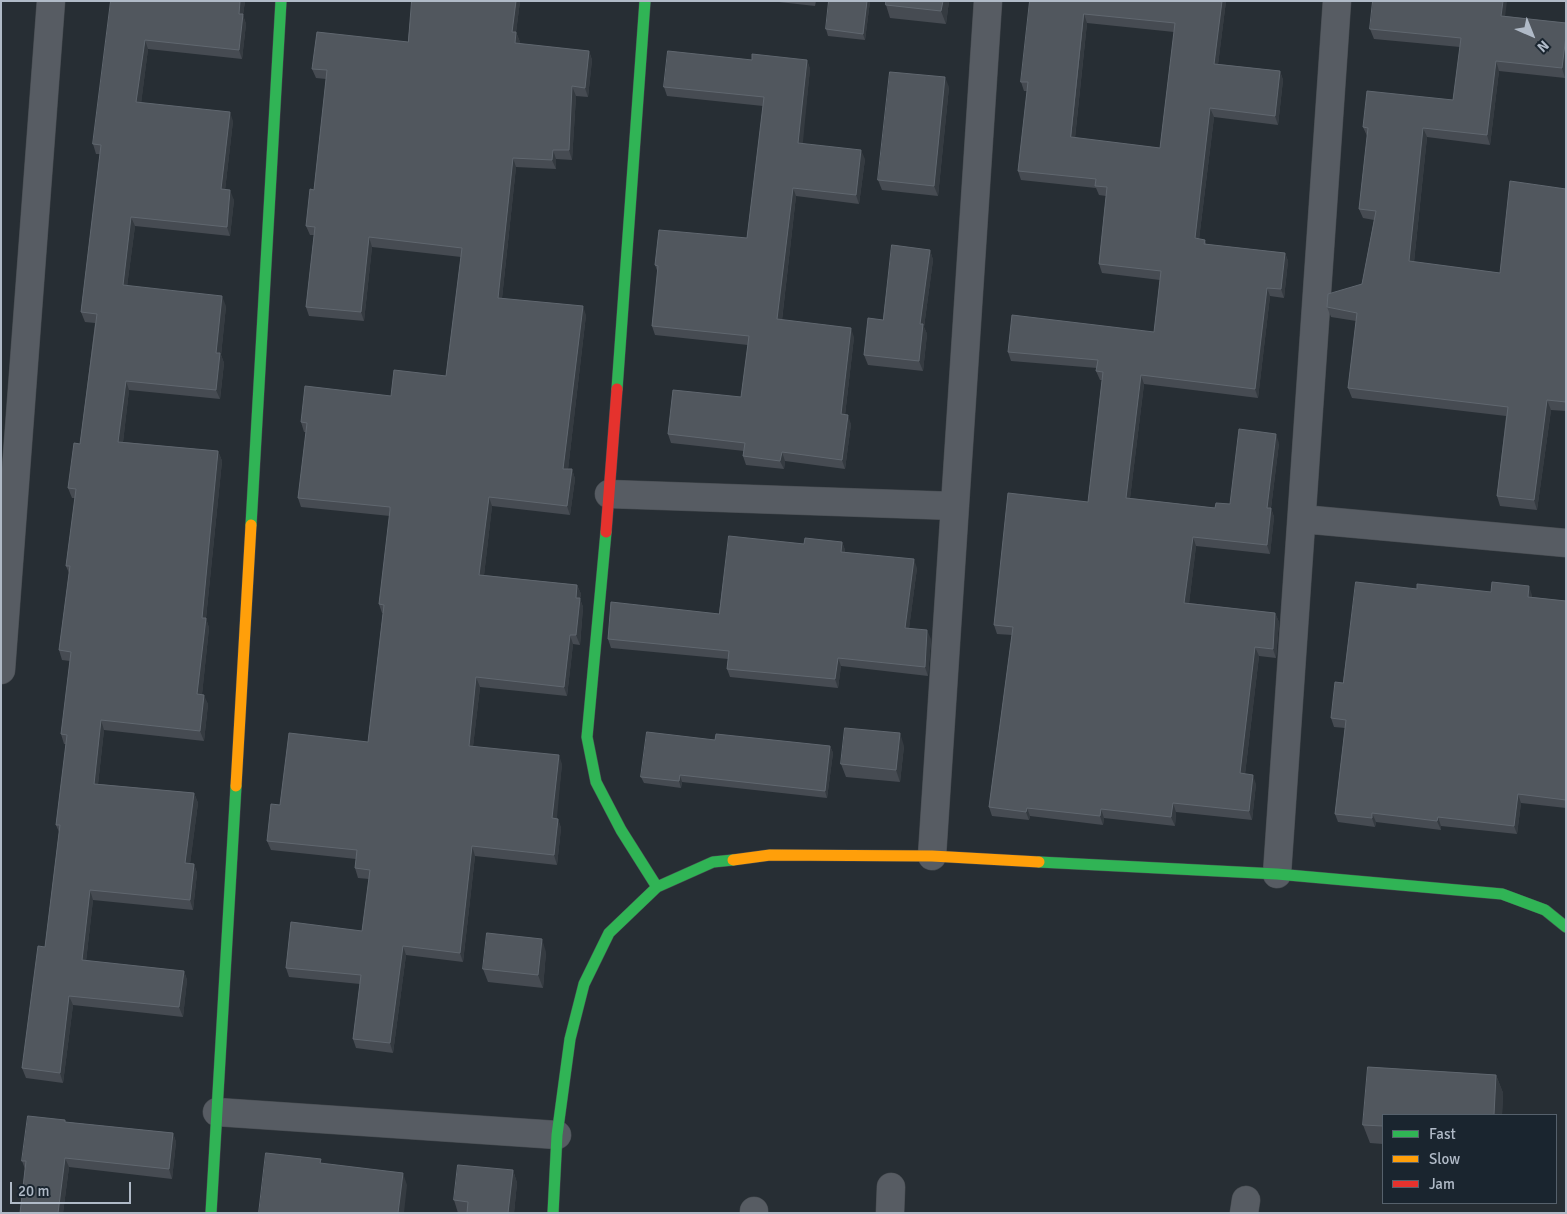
<!DOCTYPE html>
<style>
body{margin:0}
#map{position:relative;width:1567px;height:1214px;overflow:hidden;background:#272e34;font-family:Signika,sans-serif}
canvas{display:block}
.frame{position:absolute;inset:0;border:2px solid #b0bac7;pointer-events:none}
.legend{position:absolute;left:1382px;top:1114px;width:175px;height:90px;box-sizing:border-box;background:#1a252f;border:1px solid #56616c;margin:0;padding:6px 9px;list-style:none;font-size:15px;color:#b0bac7}
.legend li{display:flex;align-items:center;gap:10px;height:25px}
.legend b{width:25px;border:1px solid #56616c}
.north{position:absolute;left:1507px;top:10px;width:50px;height:50px;-webkit-text-stroke:4px #1a252f;paint-order:stroke;rotate:136deg;font-size:14px;font-weight:700;line-height:20px;text-align:center;color:#b0bac7}
.north::after{content:'';display:block;margin:auto;width:18px;height:22px;background:#b0bac7;clip-path:polygon(50% 0,100% 100%,50% 72%,0 100%)}
.scale{position:absolute;left:10px;top:1182px;width:121px;height:22px;box-sizing:border-box;border:2px solid #b0bac7;border-top:0;padding-left:6px;font-size:15px;line-height:18px;white-space:nowrap;color:#b0bac7;-webkit-text-stroke:4px #1a252f;paint-order:stroke}
</style>
<div id="map">
<canvas width="1567" height="1214"></canvas>
<div class="frame"></div>
<ul class="legend">
<li><b style="height:6px;background:#30b455"></b>Fast</li>
<li><b style="height:6px;background:#ff9f0a"></b>Slow</li>
<li><b style="height:6px;background:#e5322d"></b>Jam</li>
</ul>
<div class="north">N</div>
<div class="scale">20 m</div>
</div>
<script>
const context = document.querySelector('canvas').getContext('2d');
context.lineJoin = 'round';
function strokePath(path, color, width, dash) { context.strokeStyle = color; context.lineWidth = width; context.lineCap = dash ? 'butt' : 'round'; context.setLineDash(dash || []); context.stroke(path); }
function fillPath(path, color) { context.fillStyle = color; context.fill(path, 'evenodd'); }
const street = new Path2D(`
 M609 494 955 506
 M1302 519 1566 543
 M1 670 51 1
 M932 856 988 1
 M1277 874 1337 1
 M217 1112 557 1135
 M754 1213V1211
 M890 1213 891 1187
 M1244 1213 1246 1200`);
const fast = new Path2D(`
 M617 389 645 1
 M251 525 281 1
 M606 532 587 737 596 782 621 830 657 887
 M1039 862 1277 874 1502 894 1545 910 1566 927
 M211 1213 236 786
 M553 1213 557 1135 570 1039 584 984 609 933 657 887 713 862 733 860`);
const slow = new Path2D(`
 M236 786 251 525
 M733 860 770 855 932 856 1039 862`);
const jam = new Path2D(`
 M606 532 617 389`);
strokePath(street, '#454a4f', 29);
strokePath(fast, '#454a4f', 12);
strokePath(slow, '#454a4f', 12);
strokePath(jam, '#454a4f', 12);
strokePath(street, '#575c63', 28);
strokePath(fast, '#30b455', 11);
strokePath(slow, '#ff9f0a', 11);
strokePath(jam, '#e5322d', 11);
fillPath(new Path2D(`
 M111 1H245L243 15 246 24 242 59 148 49 141 103 233 121 225 190 234 200 230 236 135 226 127 286 226 306 221 355 224 363 220 399 129 390 123 442 218 451 222 461 206 618 209 628 202 694 208 704 204 741 104 730 98 784 194 793 198 803 190 863 194 864 197 873 193 910 93 900 86 961 184 971 187 980 183 1017 73 1005 63 1083 26 1078 22 1068 45 947 59 832 56 825 66 744H64L61 734 70 661 62 660 59 650 69 573 66 566 75 498H72L68 488 80 444 95 323 85 322 81 312 100 154H96L93 144Z
 M412 1H520L516 32 520 42 519 44 589 51 592 60 588 97 576 96 572 160 556 159V169L516 167 502 298 586 315 568 469H572L575 479 570 515 492 506 484 575 577 585 581 594 580 599 583 607 580 645 573 644 567 696 480 687 473 746 562 764 556 819H558L561 828 557 865 475 856 463 962 406 955 393 1053 356 1048 353 1039 360 984 289 977 286 968 362 931 369 879 358 878 355 868 356 859 271 850 267 841 280 805 368 742 383 613H382L379 604 390 516 301 507 298 498 306 432H304L301 422 391 396 446 376 461 257 372 247 364 321 309 316 306 307 314 235H310L306 226 314 190 326 79 316 78 312 69 408 42Z
 M770 1H816L815 6Z
 M870 1 865 40 828 36 826 29Z
 M886 1H949L946 24 890 18 886 5Z
 M1030 1H1226L1218 64 1280 71 1283 80 1278 125 1214 117 1199 239 1205 240 1206 244 1285 253 1288 261 1284 298 1270 296 1258 398 1144 384 1130 498 1215 508 1230 504 1279 443 1271 508 1274 517 1270 554 1196 546 1189 603 1275 613 1279 622 1276 658 1259 656 1245 774 1256 784 1252 820 1176 812 1175 826 1104 818 1103 825 1030 816 1029 820 992 816 989 807 1012 635 997 634 994 625 1088 502 1102 380H1100L1096 371 1097 368 1011 361 1008 352 1154 332 1160 280 1102 273 1099 264 1106 196 1099 195 1096 188 1021 180 1018 171 1027 91H1024L1021 82ZM1087 23 1174 32 1160 148 1075 138Z
 M1505 16 1566 23 1565 78 1499 71 1490 145 1427 137 1414 262 1500 273 1566 189V411L1551 410 1537 510 1500 506 1497 496 1506 416 1352 398 1348 388 1356 321 1331 317 1327 307 1362 284 1374 220 1363 218 1359 209 1367 136 1363 127 1453 100 1460 47 1374 39 1370 29Z
 M752 60H807L810 69 802 143 865 159 859 204 796 196 782 320 854 337 845 415 851 424 845 469 785 461 784 469 746 465 743 456 744 451 671 443 668 434 741 397 748 345 655 335 652 326 658 273 655 265 747 238 763 106 667 96 664 87Z
 M949 87 938 196 882 190 878 180Z
 M930 250 933 260 924 327 927 334 923 371 868 365 864 355 883 320Z
 M842 542 845 550V552L917 568 909 628 931 639 928 676 841 666 838 688 730 677 727 669 728 659 611 648 608 639 719 614 804 544Z
 M1417 589 1491 592 1532 595V597L1566 601V808L1521 803 1517 834 1441 826V830L1376 822 1375 827 1338 822 1335 814 1345 728 1334 727 1331 718 1343 683Z
 M715 740 830 746 833 753 827 798 682 782 681 788 644 783 641 777Z
 M904 746 900 782 846 777 841 764Z
 M546 952 543 988 488 982 483 969Z
 M1368 1067 1496 1075 1503 1093 1502 1115H1383V1144L1370 1143 1363 1125Z
 M66 1122 173 1133 176 1142 172 1179 69 1167 63 1213H20L25 1169 22 1161Z
 M513 1170 517 1183 514 1213H458L454 1200Z`), '#464b52');
fillPath(new Path2D(`
 M240 1H245L243 15 246 24 242 59 239 50V14Z
 M516 1H520L515 41 512 32Z
 M867 1H870L865 40 863 34Z
 M943 1H949L946 24 941 11Z
 M1222 1H1226L1217 73 1214 64Z
 M1503 1H1507L1504 26 1501 16Z
 M1084 14 1087 23 1074 146 1071 137Z
 M516 32 520 42 518 53 515 43Z
 M1566 36V75L1565 78 1562 68Z
 M145 40 148 49 140 112 136 102Z
 M589 51 592 60 588 97 585 88Z
 M807 60 810 69 802 152 798 143Z
 M1496 61 1499 71 1490 145 1487 135Z
 M1280 71 1283 80 1278 125 1275 116Z
 M945 77 949 87 938 196 934 186Z
 M572 86 576 96 572 160 569 150Z
 M1210 108 1214 117 1198 247 1195 238Z
 M230 112 233 121 224 199 221 189Z
 M1423 128 1427 137 1413 271 1409 261Z
 M553 150 556 159V169L552 160Z
 M861 150 865 159 859 204 856 195Z
 M513 158 516 167 501 307 498 298Z
 M793 188 796 196 781 328 777 319Z
 M230 190 234 200 230 236 227 227Z
 M131 217 135 226 126 295 123 285Z
 M369 237 372 247 364 321 361 312Z
 M930 250 933 260 924 327 927 334 923 371 919 361 920 324Z
 M1285 253 1288 261 1284 298 1281 289Z
 M1267 288 1270 296 1258 398 1255 389Z
 M222 296 226 306 221 355 224 363 220 399 216 390V353Z
 M583 306 586 315 567 478 563 469Z
 M851 328 854 337 844 423 841 414Z
 M1141 375 1144 384 1129 507 1126 498Z
 M126 381 129 390 122 451 118 442Z
 M1547 400 1551 410 1537 510 1534 500Z
 M848 415 851 424 845 469 842 460Z
 M1276 434 1279 443 1271 508 1274 517 1270 554 1267 545V508Z
 M218 451 222 461 206 618 209 628 201 704 197 694 202 618Z
 M782 452 785 461 784 469 780 461Z
 M572 469 575 479 570 515 567 506Z
 M489 497 492 506 483 584 479 575Z
 M1193 537 1196 546 1188 612 1184 603Z
 M842 542 845 550 844 560 841 552Z
 M914 559 917 568 908 636 905 628Z
 M577 585 581 594 580 599 583 607 580 645 576 635V598Z
 M1529 586 1532 595 1531 605 1528 597Z
 M1275 613 1279 622 1276 658 1273 649Z
 M927 630 931 639 928 676 925 667Z
 M570 635 573 644 567 696 564 687Z
 M1255 647 1259 656 1244 782 1240 773Z
 M838 658 841 666 838 688 835 679Z
 M476 677 480 687 472 755 469 746Z
 M204 695 208 704 204 741 200 731Z
 M101 720 104 730 97 793 94 784Z
 M900 733 904 746 900 782 896 770Z
 M830 746 833 753 827 798 825 791Z
 M559 755 562 764 556 828 552 818Z
 M680 775 682 782 681 788 679 781Z
 M1253 775 1256 784 1252 820 1249 811Z
 M194 793 198 803 189 872 185 863Z
 M1518 794 1521 803 1517 834 1514 826Z
 M1173 803 1176 812 1175 826 1171 817Z
 M1027 808 1030 816 1029 820 1026 812Z
 M1101 809 1104 818 1103 825 1100 816Z
 M1372 813 1376 822 1375 827 1372 818Z
 M1438 817 1441 826V830L1437 821Z
 M558 819 561 828 557 865 554 855Z
 M472 846 475 856 463 962 460 953Z
 M194 864 197 873 193 910 190 900Z
 M90 890 93 900 85 970 82 960Z
 M542 939 546 952 543 988 538 975Z
 M403 946 406 955 393 1053 390 1043Z
 M184 971 187 980 183 1017 179 1007Z
 M69 996 73 1005 63 1083 60 1073Z
 M1496 1075 1503 1093 1502 1115H1494Z
 M173 1133 176 1142 172 1179 169 1169Z
 M65 1158 69 1167 63 1213H58Z
 M513 1170 517 1183 514 1213H508Z
 M403 1173 407 1185 404 1213H398Z`), '#353b41');
const building = new Path2D(`
 M111 1H240L239 14H243L239 50 145 40 136 102 230 112 221 189 230 190 227 227 131 217 123 285 222 296 216 353H220L216 390 126 381 118 442 218 451 202 618H206L197 694 204 695 200 731 101 720 94 784 194 793 185 863 194 864 190 900 90 890 82 960 184 971 179 1007 69 996 60 1073 22 1068 38 946 45 947 60 825H56L67 735 61 734 71 652 59 650 70 566H66L76 489 68 488 74 443 80 444 97 314 81 312 101 145 93 144Z
 M412 1H516L512 32H516L515 43 589 51 585 88 572 86 569 150H553L552 160 513 158 498 298 583 306 563 469H572L567 506 489 497 479 575 577 585 576 598H580L576 635H570L564 687 476 677 469 746 559 755 552 818 558 819 554 855 472 846 460 953 403 946 390 1043 353 1039 361 975 286 968 291 922 362 931 370 870 355 868 357 850 267 841 271 804 280 805 289 733 368 742 384 605 379 604 390 510V507L298 498 307 423 301 422 305 386 391 396 394 370 446 376 462 248 369 237 361 312 306 307 315 227 306 226 310 189 314 190 327 70 312 69 317 32 408 42Z
 M829 1H867L863 34 826 29Z
 M886 1H943L941 11 886 5Z
 M1030 1H1222L1214 64 1280 71 1275 116 1210 108 1195 238 1205 240 1204 244 1285 253 1281 289 1267 288 1255 389 1141 375 1126 498 1215 508 1216 503 1230 504 1239 429 1276 434 1267 508H1271L1267 545 1193 537 1184 603 1275 613 1273 649 1255 647 1240 773 1253 775 1249 811 1173 803 1171 817 1101 809 1100 816 1027 808 1026 812 989 807 1013 627 994 625 1008 493 1088 502 1103 372 1096 371 1098 360 1008 352 1012 315 1154 332 1161 271 1099 264 1107 187 1095 186 1096 179 1018 171 1028 82H1021ZM1084 14 1175 23 1160 148 1071 137Z
 M1373 1H1503L1501 16 1566 23V36L1562 68 1496 61 1487 135 1423 128 1409 261 1500 273 1510 181 1566 189V402L1547 400 1534 500 1497 496 1508 407 1348 388 1357 313 1327 307 1328 294 1362 284 1376 211 1359 209 1368 128 1363 127 1367 91 1453 100 1461 38 1370 29Z
 M668 51 752 60V54L807 60 798 143 861 150 856 195 793 188 777 319 851 328 841 414 848 415 842 460 782 452 780 461 743 456 745 443 668 434 673 390 741 397 749 336 652 326 658 266 655 265 659 230 747 238 764 97 664 87Z
 M890 72 945 77 934 186 878 180Z
 M892 245 930 250 920 324H923L919 361 864 355 868 318 883 320Z
 M729 536 804 544 805 538 842 542 841 552 914 559 905 628 927 630 925 667 838 658 835 679 727 669 729 651 608 639 611 602 719 614Z
 M1356 582 1417 589V584L1491 592 1492 582 1529 586 1528 597 1566 601V800L1518 794 1514 826 1438 817 1437 821 1372 813V818L1335 814 1346 720 1331 718 1335 682 1343 683Z
 M845 728 900 733 896 770 841 764Z
 M647 732 715 740 716 734 830 746 825 791 680 775 679 781 641 777Z
 M487 933 542 939 538 975 483 969Z
 M1368 1067 1496 1075 1494 1115H1383V1126L1363 1125Z
 M28 1116 65 1120V1122L173 1133 169 1169 65 1158 58 1213H20L26 1161H22Z
 M266 1153 321 1159 320 1163 403 1173 398 1213H259Z
 M458 1165 513 1170 508 1213H467L468 1202 454 1200Z`);
fillPath(building, '#51575e');
strokePath(building, '#60676f', 1);
</script>
